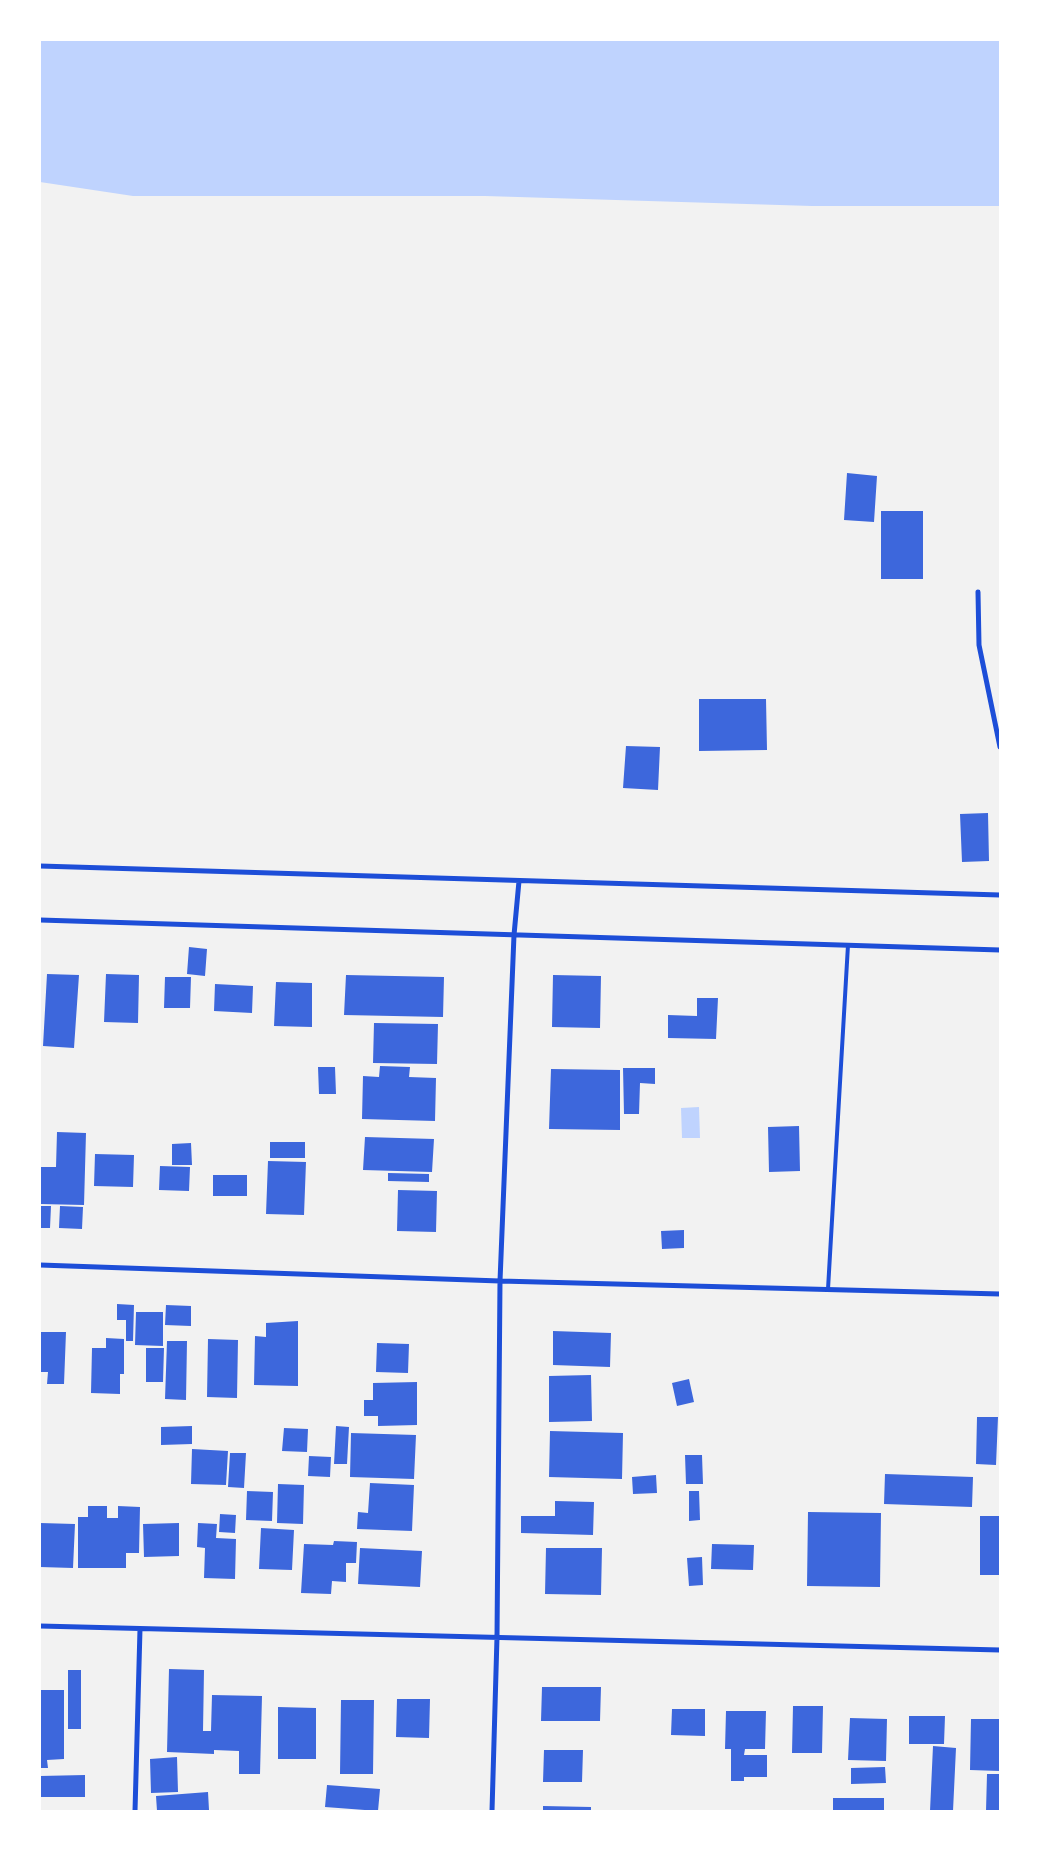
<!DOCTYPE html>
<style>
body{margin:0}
#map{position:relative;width:1040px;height:1851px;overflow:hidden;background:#f2f2f2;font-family:Rubik,sans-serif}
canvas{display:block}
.frame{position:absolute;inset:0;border:41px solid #fff;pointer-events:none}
</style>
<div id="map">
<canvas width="1040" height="1851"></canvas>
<div class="frame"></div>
</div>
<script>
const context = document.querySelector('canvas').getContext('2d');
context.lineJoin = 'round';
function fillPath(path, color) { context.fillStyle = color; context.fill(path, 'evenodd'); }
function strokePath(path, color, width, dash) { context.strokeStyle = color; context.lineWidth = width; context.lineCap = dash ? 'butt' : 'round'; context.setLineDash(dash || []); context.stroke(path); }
fillPath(new Path2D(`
 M40 40H1000V206H812L485 196H133L40 182Z
 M699 1107 700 1138H682L681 1108Z`), '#bfd3fe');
fillPath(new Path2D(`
 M847 473 877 476 874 522 844 520Z
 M881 511H923V579H881Z
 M699 699H766L767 750 699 751Z
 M626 746 660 747 658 790 623 788Z
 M988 813 989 861 962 862 960 814Z
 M189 947 207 949 205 976 187 974Z
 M47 974 79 975 74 1048 43 1046Z
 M106 974 139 975 138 1023 104 1022Z
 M346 975 444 977 443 1017 344 1015Z
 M553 975 601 976 600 1028 552 1027Z
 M165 977H191L190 1008H164Z
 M276 982 312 983V1027L274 1026Z
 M215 984 253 986 252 1013 214 1011Z
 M697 998H718L716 1039 668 1038V1015L697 1016Z
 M374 1023 438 1024 437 1064 373 1063Z
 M380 1066 410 1067 409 1077 436 1078 435 1121 362 1119 363 1076 379 1077Z
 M318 1067H335L336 1094H319Z
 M623 1068H655V1084L640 1083 639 1114H624Z
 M551 1069 620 1070V1130L549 1129Z
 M799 1126 800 1171 769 1172 768 1127Z
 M57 1132 86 1133 84 1205 40 1204V1167H56Z
 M365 1137 434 1139 432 1172 363 1170Z
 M270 1142H305V1158H270Z
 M191 1143 192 1165H172V1144Z
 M95 1154 134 1155 133 1187 94 1186Z
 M268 1161 306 1162 304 1215 266 1214Z
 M160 1166 190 1167 189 1191 159 1190Z
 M388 1173 429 1174V1182L388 1181Z
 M213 1175H247V1196H213Z
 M398 1190 437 1191 436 1232 397 1231Z
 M40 1206H51L50 1228H40Z
 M60 1206 83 1207 82 1229 59 1228Z
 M684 1230V1248L662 1249 661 1231Z
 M117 1304 134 1305 133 1341H126V1320H117Z
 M166 1305 191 1306V1326L165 1325Z
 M136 1312H163V1346L135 1345Z
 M298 1321V1386L254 1385 255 1336 266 1337V1323Z
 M553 1331 611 1333 610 1367 553 1365Z
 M40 1332H66L64 1384H47L48 1372H40Z
 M106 1338 124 1339V1374H120V1394L91 1393 92 1348H106Z
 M208 1339 238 1340 237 1398 207 1397Z
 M167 1341H187L186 1400 165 1399Z
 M377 1343 409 1344 408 1373 376 1372Z
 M146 1348H164L163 1382H146Z
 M591 1375 592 1421 549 1422V1376Z
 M689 1379 694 1402 677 1406 672 1383Z
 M417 1382V1425L378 1426V1416H364V1400H373V1383Z
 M977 1417H998L996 1465 976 1464Z
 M192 1426V1444L161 1445V1427Z
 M336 1426 349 1427 347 1464H334Z
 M284 1428 308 1429 307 1452 282 1451Z
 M550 1431 623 1433 622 1479 549 1477Z
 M351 1433 416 1435 414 1479 350 1477Z
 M192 1449 228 1451 226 1485 191 1484Z
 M230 1453H246L244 1488 228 1487Z
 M685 1455H702L703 1484H686Z
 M309 1456 331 1457 330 1477 308 1476Z
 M885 1474 973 1477 972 1507 884 1504Z
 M656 1475 657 1493 633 1494 632 1477Z
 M370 1483 414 1485 412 1531 357 1529 358 1512 368 1513Z
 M278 1484 304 1485 303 1524 277 1523Z
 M247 1491 273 1492 272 1521 246 1520Z
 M689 1491H699L700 1520 689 1521Z
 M555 1501 594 1502 593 1535 521 1533V1516H555Z
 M88 1506H107V1518H118V1506L140 1507 139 1553H126V1568H78V1517H88Z
 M808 1512 881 1513 880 1587 807 1586Z
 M220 1514 236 1515 235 1533 219 1532Z
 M980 1516H1000V1575H980Z
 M40 1523 75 1524 73 1568 40 1567Z
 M179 1523V1556L144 1557 143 1524Z
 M198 1523 217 1524 216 1538 236 1539 235 1579 204 1578 205 1548 197 1547Z
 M261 1528 294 1530 292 1570 259 1569Z
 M334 1541 357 1542 356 1563H346V1582L332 1581 331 1594 301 1593 304 1544 333 1545Z
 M712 1544 754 1545 753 1570 711 1569Z
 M360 1548 422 1551 420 1587 358 1584Z
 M546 1548H602L601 1595 545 1594Z
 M702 1557 703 1585 689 1586 687 1558Z
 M169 1669 204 1670 203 1731H211L212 1695 262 1696 260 1774H239V1751L214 1750V1754L167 1752Z
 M68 1670H81V1729H68Z
 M542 1687H601L600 1721H541Z
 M40 1690H64V1759L47 1760 48 1768H40Z
 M397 1699H430L429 1738 396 1737Z
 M341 1700H374L373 1774H340Z
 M793 1706H823L822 1753H792Z
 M278 1707 316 1708V1759H278Z
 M672 1709H705V1736L671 1735Z
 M726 1711H766L765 1749H745L744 1755H767V1777H744V1781H731V1749H725Z
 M909 1716H945L944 1744H909Z
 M850 1718 887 1719 886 1761 848 1760Z
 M971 1719H1000V1771L970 1770Z
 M933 1746 956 1748 953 1811H930Z
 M544 1750H583L582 1782H543Z
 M177 1757 178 1792 151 1793 150 1759Z
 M885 1767 886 1783 851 1784V1768Z
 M987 1774H1000V1811H986Z
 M85 1775V1797H40V1776Z
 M327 1785 380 1789 378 1811 325 1807Z
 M208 1792 209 1810 157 1811 156 1796Z
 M833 1798H884V1811H833Z
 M543 1806 591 1807V1811H543Z`), '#3d67dc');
strokePath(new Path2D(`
 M828 1289 848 945`), '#1d4ed8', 4);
strokePath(new Path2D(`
 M978 592 979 645 1000 747
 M40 866 1000 895
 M40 920 1000 950
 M40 1265 500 1281 1000 1294
 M40 1626 1000 1650
 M135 1811 140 1629
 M492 1811 497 1637 500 1281 514 935 519 881`), '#1d4ed8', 5);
</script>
